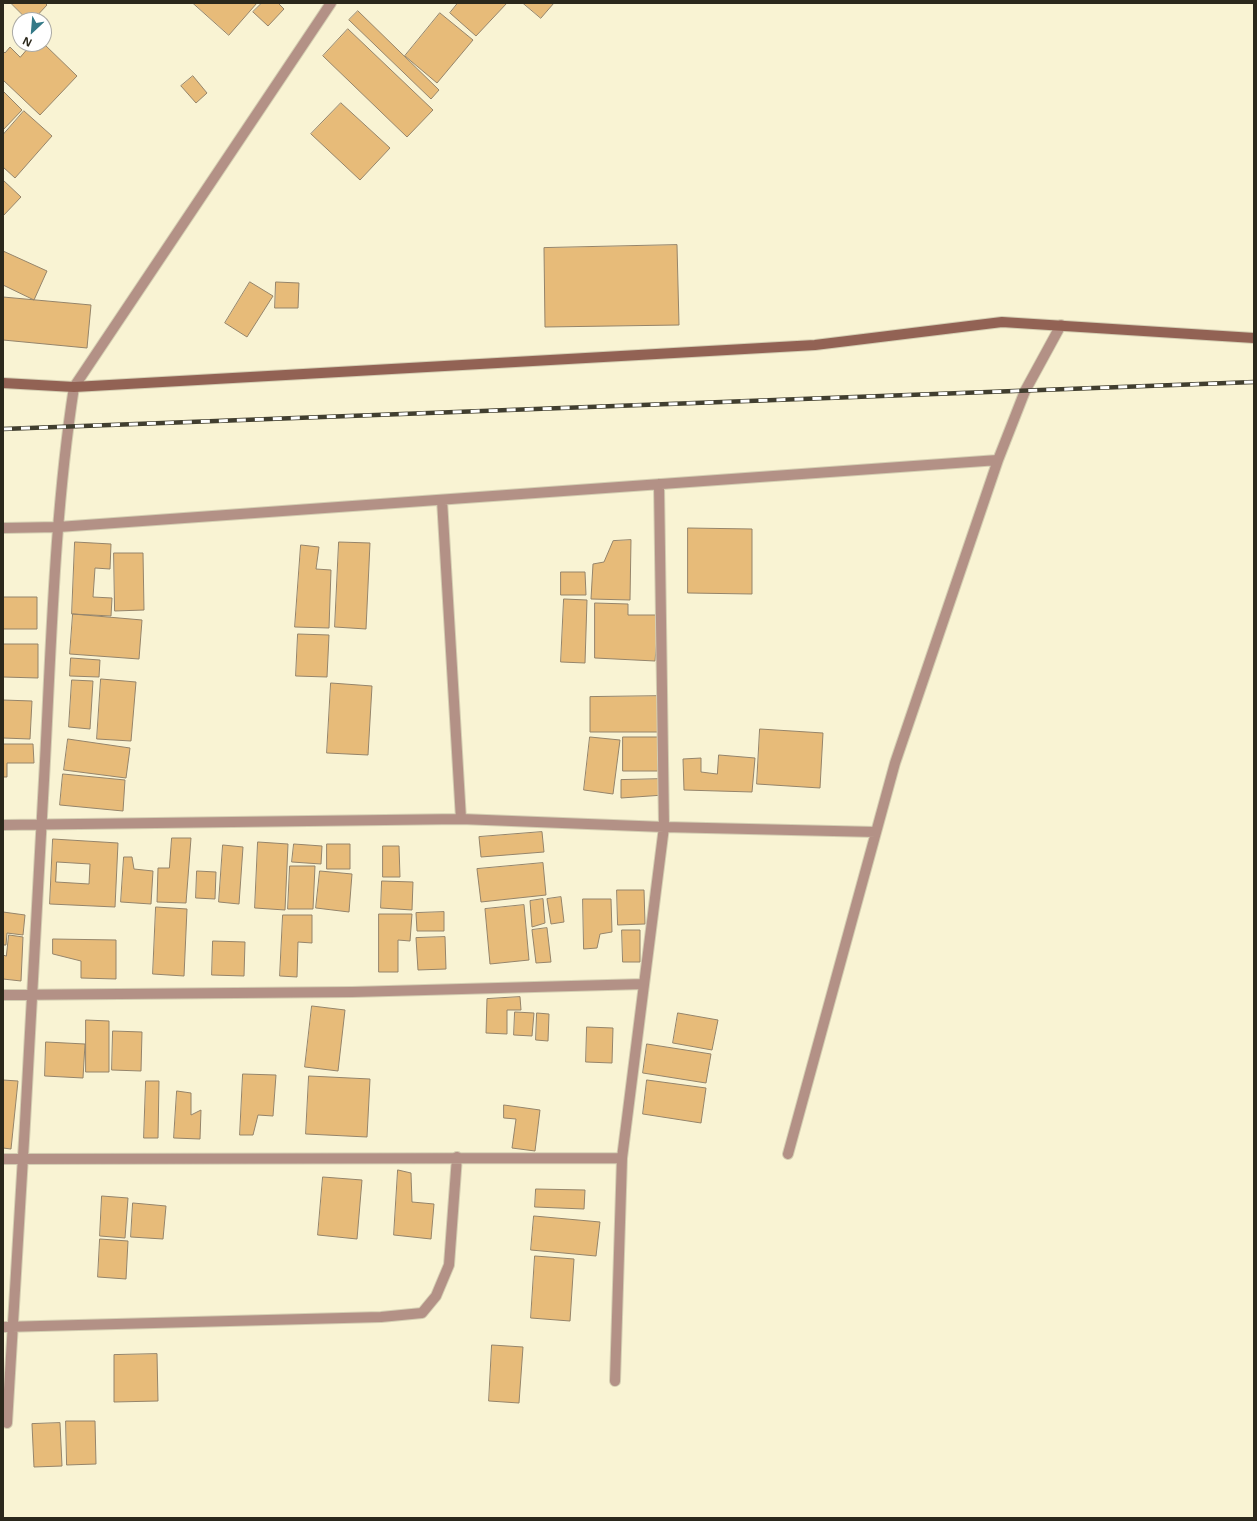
<!DOCTYPE html>
<style>
body{margin:0}
#map{position:relative;width:1257px;height:1521px;overflow:hidden;background:#f9f3d3;font-family:"Open Sans",sans-serif}
canvas{display:block}
.frame{position:absolute;inset:0;border:4px solid #2b281c;pointer-events:none}
.north{position:absolute;left:12px;top:12px;width:40px;height:40px;box-sizing:border-box;background:#fff;border:1px solid #aaa9a4;border-radius:50%;rotate:206deg;font-size:11px;font-weight:700;line-height:16px;text-align:center;color:#2b281c}
.north::after{content:'';display:block;margin:auto;width:14px;height:18px;background:#347987;clip-path:polygon(50% 0,100% 100%,50% 72%,0 100%)}
</style>
<div id="map">
<canvas width="1257" height="1521"></canvas>
<div class="frame"></div>
<div class="north">N</div>
</div>
<script>
const context = document.querySelector('canvas').getContext('2d');
context.lineJoin = 'round';
function fillPath(path, color) { context.fillStyle = color; context.fill(path, 'evenodd'); }
function strokePath(path, color, width, dash) { context.strokeStyle = color; context.lineWidth = width; context.lineCap = dash ? 'butt' : 'round'; context.setLineDash(dash || []); context.stroke(path); }
const building = new Path2D(`
 M11 3H45L47 5 33 20H28Z
 M193 3H257L229 35Z
 M262 3H278L284 9 268 26 253 12Z
 M458 3H507L476 36 450 13Z
 M523 3H554L541 18Z
 M358 11 439 90 431 99 349 20Z
 M440 13 473 40 437 83 405 56Z
 M348 29 433 110 407 137 323 56Z
 M32 44H44L77 76 40 115 3 80V51L5 53 10 47 20 57Z
 M193 76 207 93 196 103 181 86Z
 M3 91 22 110 3 130Z
 M341 103 390 148 360 180 311 134Z
 M24 111 52 136 15 178 3 167V135Z
 M3 180 21 197 3 216Z
 M677 245 679 325 545 327 544 248Z
 M3 251 47 271 34 300 3 285Z
 M250 282 273 296 247 337 225 323Z
 M276 282 299 283 298 308H275Z
 M3 297 91 305 87 348 3 340Z
 M688 528 752 529V594L688 593Z
 M631 540 630 600 591 599 593 564 604 562 613 541Z
 M75 542 111 544 110 569 95 568 93 597 112 598 111 616 72 614Z
 M339 542 370 543 366 629 335 627Z
 M301 545 319 547 316 569 331 570 329 628 295 627Z
 M114 553H143L144 610 115 611Z
 M561 572H585L586 595H561Z
 M3 597H37V629H3Z
 M564 599 587 600 585 663 561 662Z
 M595 603 628 604V615H659L655 661 595 658Z
 M73 614 142 620 139 659 70 654Z
 M298 634 329 635 327 677 296 676Z
 M3 644H38V678L3 677Z
 M71 658 100 660 99 677 70 676Z
 M101 679 136 682 131 741 97 739Z
 M72 680 93 681 90 729 69 727Z
 M331 683 372 686 368 755 327 753Z
 M664 696V732H590V697Z
 M3 700 32 701 30 739 3 738Z
 M760 729 823 733 820 788 757 784Z
 M590 737 620 740 613 794 584 790Z
 M623 737H658V771H623Z
 M68 739 130 748 126 778 64 770Z
 M3 744H33L34 763H7V777H3Z
 M719 755 755 758 752 792 684 790 683 759 701 758V772L717 774Z
 M63 774 125 780 123 811 60 805Z
 M663 779 664 795 621 798V780Z
 M542 832 544 852 481 857 479 837Z
 M172 838H191L186 903 157 902 158 868H169Z
 M53 839 118 843 115 907 50 904ZM57 862 90 864 89 884 56 882Z
 M258 842 288 844 285 910 255 908Z
 M294 844 322 846 321 864 292 862Z
 M327 844H350V869H327Z
 M223 845 243 847 239 904 219 902Z
 M383 846H399L400 877H383Z
 M124 857H132L134 869 153 871 151 904 121 902Z
 M543 863 546 895 481 902 477 869Z
 M290 866H315L313 909H288Z
 M197 871 216 872 215 899 196 898Z
 M320 871 352 874 349 912 316 908Z
 M382 881 413 882 412 910 381 908Z
 M617 890H644L645 924 618 925Z
 M561 897 564 922 551 924 547 899Z
 M543 899 545 923 532 927 530 901Z
 M583 899H611L612 932 600 934 597 948 584 949Z
 M524 905 529 960 490 964 485 909Z
 M156 907 187 909 184 976 153 974Z
 M3 912 25 915 23 935 7 933 6 945H3Z
 M444 912V931H417L416 913Z
 M379 914H412L410 941 398 940V972H379Z
 M283 915H312V943L298 942 297 977 280 976Z
 M547 928 551 962 536 963 532 930Z
 M622 930H640V962H623Z
 M9 935 23 937 21 981 3 979V955L6 956Z
 M445 937 446 969 418 970 416 938Z
 M53 939 116 940V979L81 978V961L53 954Z
 M213 941 245 942 244 976 212 975Z
 M520 997 521 1010H507V1034L486 1033 487 999Z
 M312 1006 345 1010 338 1071 305 1067Z
 M515 1012 534 1013 532 1036 514 1035Z
 M537 1013 549 1014 548 1041 536 1040Z
 M678 1013 718 1020 712 1050 673 1043Z
 M86 1020 109 1021V1072H86Z
 M587 1027 613 1028 612 1063 586 1062Z
 M113 1031 142 1032 141 1071 112 1070Z
 M46 1042 85 1044 83 1078 45 1076Z
 M647 1044 711 1054 706 1083 643 1073Z
 M243 1074 276 1075 273 1116 258 1115 253 1135H240Z
 M309 1076 370 1079 367 1137 306 1134Z
 M3 1080 18 1081 11 1149 3 1148Z
 M647 1080 706 1088 701 1123 643 1114Z
 M146 1081H159L158 1138H144Z
 M177 1091 191 1093V1115L201 1110 200 1139 174 1138Z
 M504 1105 540 1110 535 1151 512 1148 516 1119 504 1118Z
 M398 1170 411 1173 412 1202 434 1204 431 1239 394 1235Z
 M323 1177 362 1180 357 1239 318 1235Z
 M536 1189 585 1190 584 1209 535 1207Z
 M102 1196 128 1198 125 1238 100 1236Z
 M133 1203 166 1206 163 1239 131 1237Z
 M534 1216 600 1222 596 1256 531 1250Z
 M100 1239 128 1241 126 1279 98 1277Z
 M535 1256 574 1259 570 1321 531 1318Z
 M492 1345 523 1347 519 1403 489 1401Z
 M157 1354 158 1401 114 1402V1355Z
 M66 1421H95L96 1464 67 1465Z
 M60 1423 62 1466 34 1467 32 1424Z`);
fillPath(building, '#e7bb79');
strokePath(building, '#95846a', 1);
const minor = new Path2D(`
 M442 500 461 819
 M3 528 58 527 998 460
 M3 825 461 819 664 827 876 832
 M3 995 352 992 644 984
 M788 1154 895 763 998 460 1025 391 1061 325
 M3 1159 622 1158
 M3 1327 381 1317 422 1313 436 1296 449 1265 457 1157
 M615 1381 622 1158 664 827 659 484
 M7 1423C20 1215 32 1006 43 798 51 661 53 523 74 387L331 3`);
const secondary = new Path2D(`
 M3 383 74 387 815 345 1002 322 1254 338`);
strokePath(minor, '#d4ceb2', 12);
strokePath(secondary, '#d4ceb2', 12);
strokePath(minor, '#b39186', 10);
strokePath(secondary, '#926254', 10);
const rail = new Path2D(`
 M3 429 1254 382`);
strokePath(rail, '#413e2f', 4.5);
strokePath(rail, '#fff', 3, [9]);
</script>
